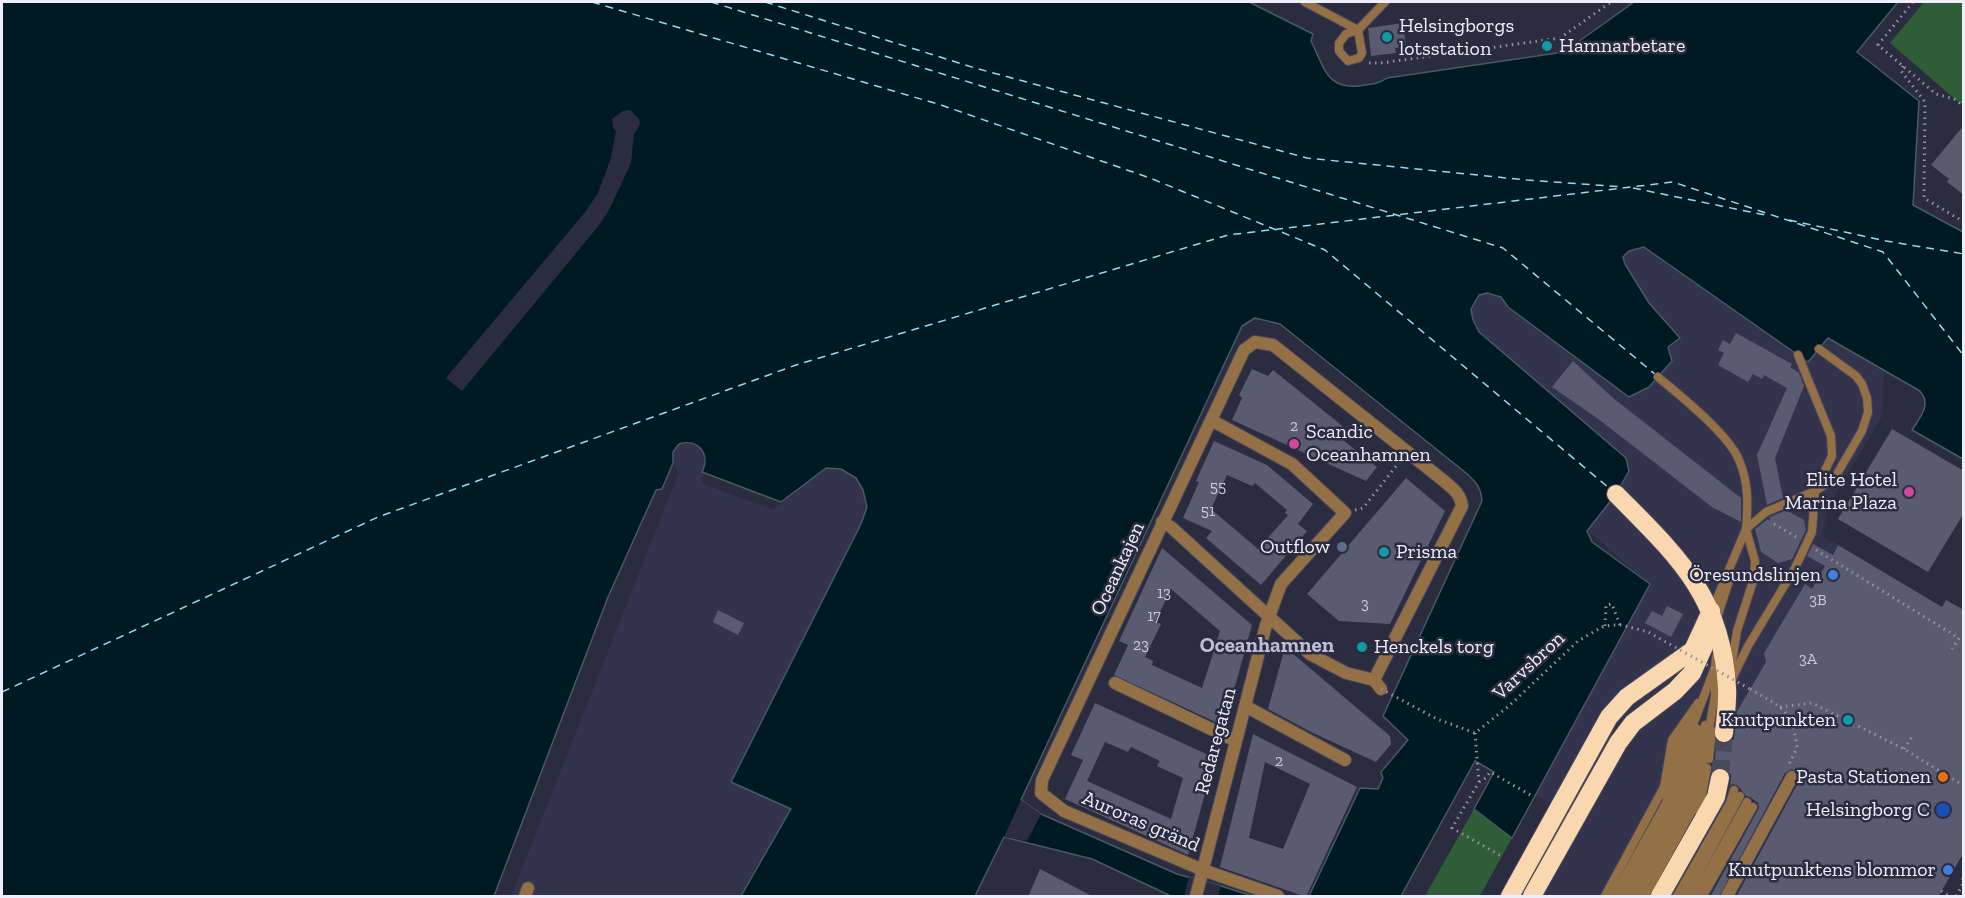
<!DOCTYPE html>
<meta charset="utf-8">
<style>
body{margin:0}
#map{position:relative;width:1965px;height:898px;overflow:hidden;background:#2c2c40;font-family:"Zilla Slab",serif}
canvas{display:block}
.frame{position:absolute;inset:0;border:3px solid #eeeefc;pointer-events:none}
</style>
<div id="map">
<canvas width="1965" height="898"></canvas>
<div class="frame"></div>
</div>
<script>
const context = document.querySelector('canvas').getContext('2d');
context.lineJoin = 'round';
function fillPath(path, color) { context.fillStyle = color; context.fill(path, 'evenodd'); }
function strokePath(path, color, width, dash) { context.strokeStyle = color; context.lineWidth = width; context.lineCap = dash ? 'butt' : 'round'; context.setLineDash(dash || []); context.stroke(path); }
function drawText(font, color, halo, rows, align = 'center') {
  context.font = font + ' "Zilla Slab",serif'; context.lineWidth = 5; context.setLineDash([]); context.textBaseline = 'middle'; context.strokeStyle = halo; context.fillStyle = color; for (const [text, x, y, turn = 0] of rows) {
    context.save(); context.translate(x, y); context.rotate((+turn || 0) * Math.PI / 180); context.textAlign = isNaN(turn) ? turn : align; if (halo) context.strokeText(text, 0, 0); context.fillText(text, 0, 0); context.restore();
  }
}
fillPath(new Path2D(`
 M1644 247 1808 361 1828 338 1884 370 1882 416 1828 507 1822 536 1838 545 1812 589 1805 585 1765 651 1766 661 1705 765 1757 810 1709 896H1499L1551 803 1535 795 1650 584 1587 530 1616 494 1556 399 1479 332 1473 320 1471 309 1479 295 1487 293 1501 297 1508 307 1629 397 1649 387 1672 361 1668 347 1680 338 1649 303 1625 264 1623 257 1629 251Z
 M690 442 703 449 705 454V466L701 483 773 510 826 468 841 469 856 478 863 490 867 507 861 524 731 781 791 809 741 896H511L679 473 671 458 673 452 679 444Z`), '#34334d');
fillPath(new Path2D(`
 M1924 2H1963V106L1890 43Z
 M1474 809 1512 838 1480 896H1425Z`), '#2f5d37');
const water = new Path2D(`
 M2 2H1249L1313 34 1311 41C1325 69 1327 92 1365 85 1374 84 1380 83 1387 78L1564 52 1634 2H1898L1857 52 1919 101 1913 205 1963 232V459L1912 430C1920 417 1932 405 1920 391L1828 338 1808 362 1644 247 1629 251 1623 257 1625 264 1649 303 1680 338 1668 347 1672 361 1649 387 1629 397 1508 307 1501 297 1487 293 1479 295 1471 309 1473 320 1479 332 1626 458 1629 471 1616 494 1587 531 1592 542 1650 584 1512 838 1474 809 1494 772 1475 761 1401 896H1309L1360 788 1378 789 1383 778 1381 772 1408 740 1383 716 1482 501C1481 487 1476 482 1466 473L1280 324 1255 318 1242 326 1021 800 1041 814 1177 874 1221 886 1252 896H1171L1092 859 1004 837 975 896H741L791 809 731 782 861 524 867 507 863 490 856 478 841 469 826 468 781 502 702 472C711 454 698 438 679 444L673 452V463L662 489 656 490 608 597 494 896H2Z`);
fillPath(water, '#001a24');
strokePath(water, '#475a65', 1.5);
fillPath(new Path2D(`
 M630 110 639 119 640 124 634 134 631 163 609 210 600 224 462 391 446 378 586 211 598 193 611 158 616 131 613 128 612 119 623 111Z
 M1021 800 1041 814 1027 841 1004 837Z
 M1189 877 1221 886 1218 896H1184Z`), '#2c2c40');
strokePath(new Path2D(`
 M592 2 941 105 1150 178 1325 250 1609 488
 M711 2 1503 248 1656 375
 M765 2 975 68 1307 158 1527 180 1623 187
 M1633 188 1770 216
 M1789 220 1886 241 1964 254
 M2 692 378 517 796 365 1228 235 1673 182 1883 252 1964 356`), '#92daf5', 1.5, [8, 6]);
fillPath(new Path2D(`
 M1403 23 1406 47 1395 48 1396 53 1371 56 1368 28Z
 M1964 125V195L1947 182 1949 179 1931 165Z
 M1736 333 1792 364 1790 367 1799 373 1804 386 1775 458 1783 498 1767 505 1757 455 1787 388 1764 375 1762 379 1753 374 1748 382 1718 365 1724 353 1718 350 1723 340 1730 344Z
 M1573 361 1613 398 1741 498V522L1712 507 1597 418 1552 387Z
 M1252 369 1268 376 1273 370 1350 432 1343 440 1377 467 1366 481 1232 420 1242 398 1239 395Z
 M1892 429 1964 471V513L1928 572 1838 519Z
 M1214 441 1267 465 1313 504 1298 524 1307 531 1261 585 1206 538 1212 531 1183 518 1199 482 1196 481ZM1227 475 1252 486 1255 483 1287 510 1285 513 1288 515 1258 549 1211 509Z
 M1406 478 1445 511 1390 624 1339 621 1307 594Z
 M1786 510 1804 520 1806 530 1792 559 1778 563 1761 552 1755 529 1768 519 1770 521V517Z
 M1813 544 1833 555 1838 545 1942 607 1946 600 1964 610V852L1938 897H1736L1799 781V773L1792 769 1785 773 1719 897H1710L1759 808 1758 803 1750 797 1746 796 1738 786 1733 784 1730 786 1731 775 1727 769 1722 767 1713 770 1712 764 1715 760 1716 746 1718 743H1728L1734 739 1737 711 1766 662 1764 653 1805 584 1812 589 1825 566 1807 556Z
 M1162 548 1252 625 1224 726 1114 675 1128 645 1119 641ZM1171 589 1220 631 1202 688 1152 665 1153 661 1145 657 1161 624 1155 622Z
 M1667 606 1683 614 1671 637 1645 623 1652 611 1662 616Z
 M718 610 744 623 738 635 713 622Z
 M1285 647 1390 736 1391 744 1376 762 1311 732 1268 709Z
 M1095 703 1215 758 1188 855 1065 799 1083 760 1071 755ZM1105 742 1128 752 1131 747 1160 761 1157 766 1183 778 1171 819 1087 781Z
 M1253 734 1357 787 1306 897 1220 867ZM1265 762 1310 784 1283 849 1249 838Z
 M1040 869 1094 897H1028Z`), '#5a5a71');
strokePath(new Path2D(`
 M1720 778 1724 733`), '#49495c', 18, [18, 9]);
const lane = new Path2D(`
 M1305 2 1358 30
 M1358 30 1362 53 1359 58 1348 61 1339 51V43L1346 34 1358 30 1385 2
 M1658 377C1680 395 1729 435 1739 460 1749 483 1748 506 1746 529
 M1712 610 1746 529 1766 512 1815 491 1834 479 1862 431 1868 412 1867 398 1862 384 1856 376 1819 349
 M1717 618 1729 581
 M1731 668 1737 631 1754 578 1755 561 1746 529
 M1730 683 1748 646 1795 568 1812 532 1815 491 1832 456 1831 436 1798 355
 M1709 759 1712 731
 M1699 811 1707 768
 M1605 896 1664 787 1672 740 1698 703
 M1614 896 1666 803 1679 741 1688 725
 M1623 896 1673 806 1687 741 1715 667 1716 657
 M1630 896 1682 802 1696 728
 M1638 896 1688 803 1699 742 1705 725
 M1645 896 1695 805 1715 696V672
 M1677 896 1730 803 1734 790
 M1686 896 1740 796
 M1695 896 1747 802
 M1703 896 1753 807`);
const street = new Path2D(`
 M1162 522 1171 527 1310 654 1346 673 1374 680
 M1115 683 1236 741
 M1245 706 1345 760
 M525 896 528 888
 M1196 896 1266 625 1281 584 1345 513 1292 464 1211 420
 M1278 896 1203 870 1064 811 1041 793 1042 780 1244 350 1255 342 1273 345 1444 481C1452 488 1461 494 1462 506L1374 680 1381 689
 M1727 896 1792 777`);
const highway = new Path2D(`
 M1616 494C1676 555 1722 595 1727 688 1728 702 1725 719 1724 733
 M1510 896 1609 717 1627 697 1693 650 1711 611
 M1532 896 1618 743 1633 723 1675 691 1692 673 1706 642
 M1660 896 1716 797 1720 778`);
strokePath(lane, '#47475a', 10);
strokePath(street, '#47475a', 14);
strokePath(highway, '#47475a', 20);
strokePath(new Path2D(`
 M1913 2 1878 45 1936 94 1954 99 1964 106
 M1369 63H1381L1560 38 1611 2
 M1903 66 1901 71 1925 102 1924 198 1964 222
 M1355 510 1363 508 1401 460
 M1774 524 1798 538
 M1816 550 1959 638 1952 649
 M1605 626 1606 605 1612 604 1620 625
 M1750 689C1782 708 1792 708 1797 748L1789 764
 M1780 707 1812 703 1904 749 1964 786
 M1475 733 1479 782 1452 828 1503 857
 M1904 749 1912 737
 M1479 782 1486 778 1490 772 1534 797
 M1941 891 1949 896
 M1956 896 1962 886 1964 867`), '#9292a3', 3, [1.5, 4.5]);
strokePath(lane, '#937045', 8);
strokePath(street, '#937045', 12);
strokePath(highway, '#fad8af', 18);
strokePath(new Path2D(`
 M1381 689 1437 719 1475 733 1510 705 1578 641 1602 627 1612 625H1622L1648 632 1750 689`), '#9292a3', 3, [1.5, 4.5]);
for (const [x, y, r, color] of [
 [1387,37,6,"#0f9aa8"],
 [1547,46,6,"#0f9aa8"],
 [1294,444,6,"#d1479c"],
 [1909,492,6,"#d1479c"],
 [1342,547,6,"#5c6f8a"],
 [1384,552,6,"#0f9aa8"],
 [1833,575,6,"#3f7fe0"],
 [1362,647,6,"#0f9aa8"],
 [1848,720,6,"#0f9aa8"],
 [1943,777,6,"#e8710a"],
 [1943,810,8,"#1a4fb4"],
 [1948,870,6,"#3f7fe0"]
]) { const dot = new Path2D(); dot.arc(x, y, r, 0, 2 * Math.PI); context.fillStyle = color; context.fill(dot); strokePath(dot, '#2c2c40', 2); }
drawText('16px', '#c9c9d9', null, [
 ["2",1294,426],
 ["55",1218,487],
 ["51",1208,511],
 ["13",1164,593],
 ["3B",1818,600],
 ["3",1365,604],
 ["17",1154,616],
 ["23",1141,645],
 ["3A",1808,659],
 ["2",1279,761]
]);
drawText('20px', '#eeeefc', '#2c2c40', [
 ["Helsingborgs",1399,26,"left"],
 ["lotsstation",1399,49,"left"],
 ["Hamnarbetare",1559,46,"left"],
 ["Scandic",1306,432,"left"],
 ["Oceanhamnen",1306,455,"left"],
 ["Elite Hotel",1897,480],
 ["Marina Plaza",1897,503],
 ["Outflow",1330,547],
 ["Prisma",1396,552,"left"],
 ["Öresundslinjen",1821,575],
 ["Henckels torg",1374,647,"left"],
 ["Knutpunkten",1836,720],
 ["Pasta Stationen",1931,777],
 ["Helsingborg C",1930,810],
 ["Knutpunktens blommor",1936,870]
], 'right');
drawText('20px', '#eeeefc', '#2c2c40', [
 ["Oceankajen",1118,569,-65],
 ["Varvsbron",1529,666,-43],
 ["Redaregatan",1216,741,-75],
 ["Auroras gränd",1141,822,23]
]);
drawText('bold 21px', '#bdbdd7', '#2c2c40', [
 ["Oceanhamnen",1267,646]
]);
</script>
